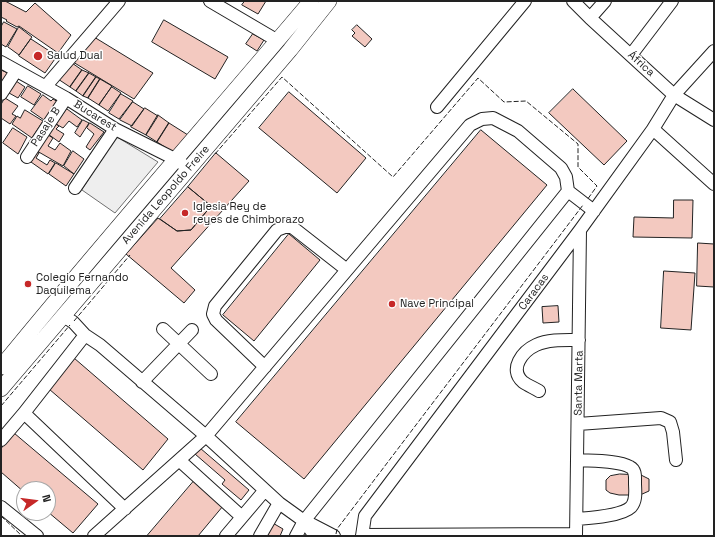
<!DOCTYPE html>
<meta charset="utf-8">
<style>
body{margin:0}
#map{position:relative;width:715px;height:537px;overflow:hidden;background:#fff;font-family:"Space Grotesk",sans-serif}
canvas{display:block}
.frame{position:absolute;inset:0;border:2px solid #222;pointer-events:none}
.north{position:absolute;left:16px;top:481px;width:40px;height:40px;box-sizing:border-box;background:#fff;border:1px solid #a7a7a7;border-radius:50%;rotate:76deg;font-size:11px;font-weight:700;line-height:16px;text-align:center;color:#222}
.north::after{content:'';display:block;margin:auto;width:14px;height:18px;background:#c62828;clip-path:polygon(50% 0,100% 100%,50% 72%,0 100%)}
</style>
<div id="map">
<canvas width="715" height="537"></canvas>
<div class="frame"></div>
<div class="north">N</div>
</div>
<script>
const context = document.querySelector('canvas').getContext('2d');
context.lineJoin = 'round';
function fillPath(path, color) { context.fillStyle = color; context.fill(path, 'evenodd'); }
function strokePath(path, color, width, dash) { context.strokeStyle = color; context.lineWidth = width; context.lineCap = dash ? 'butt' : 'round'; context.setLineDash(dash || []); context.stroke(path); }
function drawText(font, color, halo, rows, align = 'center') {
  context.font = font + ' "Space Grotesk",sans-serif'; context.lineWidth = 3; context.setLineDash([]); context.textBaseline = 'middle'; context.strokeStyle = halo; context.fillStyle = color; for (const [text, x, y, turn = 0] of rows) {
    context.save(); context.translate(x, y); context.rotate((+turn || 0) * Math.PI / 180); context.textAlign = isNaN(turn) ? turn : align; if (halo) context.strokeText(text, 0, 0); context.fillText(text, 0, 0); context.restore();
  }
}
const green = new Path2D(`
 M117 137 158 162 115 213 82 190Z`);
fillPath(green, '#eee');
strokePath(green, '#6f6f6f', 1);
const building = new Path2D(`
 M1 1H5L26 12 35 3 71 35 58 53 19 26 17 27 6 21 7 20 1 17Z
 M245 1H266L258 14 242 5Z
 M164 20 228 57 215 79 152 42Z
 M4 22 17 29 6 47 1 44V27Z
 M357 25 372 39 365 47 352 36 355 33 352 30Z
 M19 27 32 37 19 55 8 47Z
 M253 34 264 40 257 51 246 44Z
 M94 37 153 73 134 99 73 62Z
 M31 39 57 56 45 73 19 56Z
 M72 63 82 70 70 87 58 79Z
 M1 70 8 73 1 86Z
 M82 70 89 73 76 91 70 87Z
 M89 73 96 77 83 96 76 91Z
 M96 77 100 79 88 98 83 96Z
 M100 79 112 86 99 105 88 98Z
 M16 81 25 87 18 98 9 93Z
 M28 86 41 94 34 105 21 97Z
 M112 87 121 93 108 111 99 105Z
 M573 89 627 141 604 165 549 113Z
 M289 92 366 158 337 193 259 128Z
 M121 94 133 101 119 119 109 113Z
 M43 95 51 101 53 99 58 102 44 120 31 111Z
 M5 98 18 106 12 114 16 116 10 124 1 118V105Z
 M133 102 144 109 132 126 120 120Z
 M145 108 158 116 146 135 131 127Z
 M67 109 82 120 77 127 69 121 63 128 56 124Z
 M25 110 43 121 32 138 12 124 17 116 20 118Z
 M158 115 169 123 157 142 146 135Z
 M83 120 89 123 80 137 75 133Z
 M90 123 104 132 90 150 86 147 94 134 87 128Z
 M169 123 188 135 176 154 157 142Z
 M56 124 59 126 56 129 64 134 59 142 48 134Z
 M13 128 27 137 18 154 3 143Z
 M481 130 547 185 304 479 236 422Z
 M48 135 53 138 48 146 55 150 60 143 71 151 63 166 37 151Z
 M73 151 84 159 74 174 64 166Z
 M37 152 39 153 36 158 47 165 50 160 55 163 48 174 31 162Z
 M216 153 249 181 171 268 195 290 184 303 126 254 158 218 177 231 191 230 211 206 188 187Z
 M56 163 74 174 66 186 49 174Z
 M188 187 211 206 191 230 177 231 160 219Z
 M674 200H693L692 238 633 237 634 217 673 218Z
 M289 234 320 260 254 341 223 315Z
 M698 243 714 244V287L697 286Z
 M664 271 695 273 691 330 661 328Z
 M558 306 559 322 543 323 542 307Z
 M74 358 168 439 143 470 49 389Z
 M14 433 98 504 73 533 48 512V489H24V492L1 472V449Z
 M200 448 249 490 241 500 222 484 225 480 195 454Z
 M620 474 641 475 649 479V491L640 495H619L610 493 606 490V480L610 476Z
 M194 481 223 506 198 536H147Z
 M271 522 283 529 280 536H263Z`);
fillPath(building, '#f3c9c0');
strokePath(building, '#222', 1);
const minor = new Path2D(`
 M210 1 278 41
 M573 1 590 18 674 95 714 120
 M590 18 605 1
 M631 55 672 1
 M1 62 66 98 115 129 177 160 189 169
 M46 86 119 1
 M1 94 16 71
 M437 107 525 1
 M653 129 714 184
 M27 157 66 98
 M75 188 115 129
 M568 191 594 211
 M63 316 73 322 85 335
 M163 329 211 374
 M265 367 216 320 213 314 215 306 277 230 285 227H292L347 270
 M142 382 192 330
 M539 391C534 388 527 385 523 382 508 369 523 351 536 345 549 339 565 340 579 340
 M578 424 661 418 670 422 673 432 676 460
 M1 440 24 413
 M179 460 242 517
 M1 507 37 536
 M125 509 24 413 85 335 100 345 206 436 279 503 304 521 315 536
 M577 519C589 518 622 516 631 507 637 500 635 491 635 483 635 477 636 470 630 467 618 460 592 461 577 460
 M307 522 334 536
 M362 535 576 534
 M94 536 206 436 470 125 482 119 493 118 518 131 561 168 566 177 568 191 304 521 296 536
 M226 536 265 490
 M260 536 279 503
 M362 536 365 516 580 230 653 129 674 95 714 51
 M576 536 580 230`);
const major = new Path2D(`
 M1 367C102 243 208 123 311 1
 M1 389 290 50 329 1`);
strokePath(minor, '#222', 14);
strokePath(major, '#222', 16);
strokePath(minor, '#fff', 12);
strokePath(major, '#fff', 15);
strokePath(new Path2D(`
 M215 154 282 77 393 177 478 78 504 102 526 101 578 144V167L597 186 587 200
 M74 321 130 255
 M1 406 70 325
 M1 516 22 536
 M336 534 337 529 583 205`), '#222', 1, [5, 2]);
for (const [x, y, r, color] of [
 [38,56,5,"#c62828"],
 [185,213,4,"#c62828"],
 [28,284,4,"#c62828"],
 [392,304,4,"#c62828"]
]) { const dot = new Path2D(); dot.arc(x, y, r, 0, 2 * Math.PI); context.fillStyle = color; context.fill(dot); strokePath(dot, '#fff', 1.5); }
drawText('11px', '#222', '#fff', [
 ["Salud Dual",47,56],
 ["Iglesia Rey de",193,207],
 ["reyes de Chimborazo",193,220],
 ["Colegio Fernando",36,278],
 ["Daquilema",36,291],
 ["Nave Principal",400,304]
], 'left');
drawText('11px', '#222', '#fff', [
 ["África",641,64,42],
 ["Bucarest",95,116,32],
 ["Pasaje B",46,127,-57],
 ["Avenida Leopoldo Freire",166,195,-49],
 ["Caracas",534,292,-53],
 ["Santa Marta",579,383,-89]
]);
</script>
